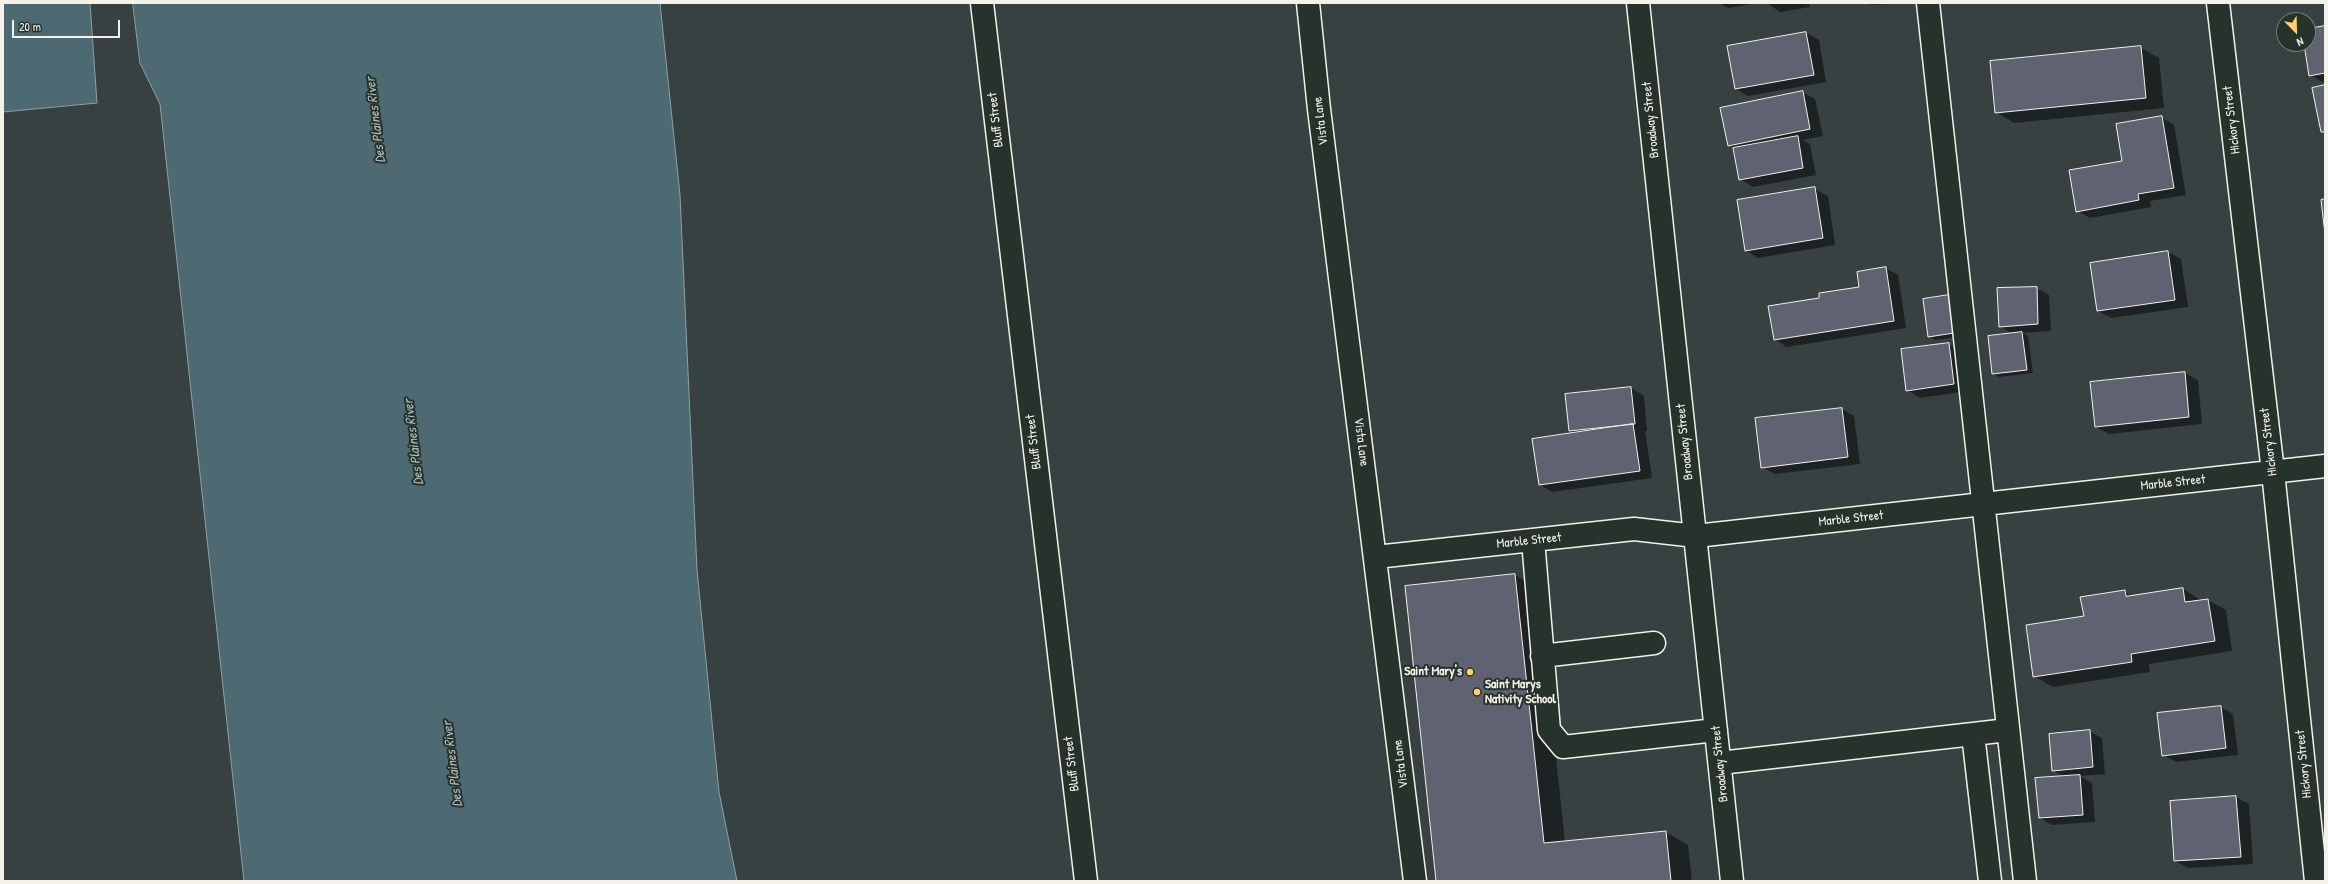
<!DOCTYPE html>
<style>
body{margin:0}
#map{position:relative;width:2328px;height:884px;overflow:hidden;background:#374141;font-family:"Patrick Hand",sans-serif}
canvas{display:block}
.frame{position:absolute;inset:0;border:4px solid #f4f1e8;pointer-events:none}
.north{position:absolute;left:2276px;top:12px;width:40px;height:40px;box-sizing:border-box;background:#26332d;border:1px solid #787f78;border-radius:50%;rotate:157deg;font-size:11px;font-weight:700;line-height:16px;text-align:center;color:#f4f1e8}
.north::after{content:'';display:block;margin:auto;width:14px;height:18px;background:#ffd166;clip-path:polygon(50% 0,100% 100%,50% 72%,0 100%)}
.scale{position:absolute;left:12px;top:20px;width:108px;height:18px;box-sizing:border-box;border:2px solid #f4f1e8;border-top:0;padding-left:5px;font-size:12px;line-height:14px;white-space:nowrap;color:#f4f1e8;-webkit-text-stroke:3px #26332d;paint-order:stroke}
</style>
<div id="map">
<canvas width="2328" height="884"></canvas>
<div class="frame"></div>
<div class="north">N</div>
<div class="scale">20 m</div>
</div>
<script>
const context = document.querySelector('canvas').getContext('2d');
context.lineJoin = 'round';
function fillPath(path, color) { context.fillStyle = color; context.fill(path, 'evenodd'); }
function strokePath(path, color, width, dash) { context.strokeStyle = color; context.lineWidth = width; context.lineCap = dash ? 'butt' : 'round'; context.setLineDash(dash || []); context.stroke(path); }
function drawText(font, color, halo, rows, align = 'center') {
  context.font = font + ' "Patrick Hand",sans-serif'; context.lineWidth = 4; context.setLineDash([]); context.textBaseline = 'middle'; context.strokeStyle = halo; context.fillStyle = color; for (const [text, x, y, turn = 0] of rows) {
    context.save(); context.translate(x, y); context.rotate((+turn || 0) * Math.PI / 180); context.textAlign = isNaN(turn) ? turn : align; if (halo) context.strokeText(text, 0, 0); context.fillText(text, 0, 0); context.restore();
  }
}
const water = new Path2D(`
 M3 3H90L97 103 3 112Z
 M133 3H660L680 195 697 570 719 792 737 881H244L160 104 140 63Z`);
fillPath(water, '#4d6a73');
strokePath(water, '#90a0a2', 1);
fillPath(new Path2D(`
 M1720 3H1758L1728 8Z
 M1767 3H1809L1810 7 1780 12Z
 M1867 3H1903L1872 5Z
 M2325 27V82H2323L2310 75 2305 44H2308V30Z
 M1806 33 1819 40 1826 82 1748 96 1736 89Z
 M2140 47 2159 58 2164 108 2014 123 1996 112Z
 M1802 92 1815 99 1823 136 1803 140 1810 144 1816 175 1753 187 1740 179 1735 149 1729 145Z
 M2161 117 2174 125 2186 195 2150 201 2151 207 2090 218 2077 211Z
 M1815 189 1828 196 1835 245 1758 258 1745 250Z
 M2168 252 2181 259 2188 307 2111 318 2098 311 2091 263Z
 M1885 268 1898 275 1906 328 1787 347 1774 339 1821 298 1860 287Z
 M2036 288 2049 295 2051 331 2022 333 2028 336 2033 373 1999 377 1993 373 2013 334 2000 326Z
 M1949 296 1955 300 1960 337 1935 340 1929 336Z
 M1949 344 1961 351 1967 391 1920 398 1907 390Z
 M2185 373 2198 380 2202 424 2109 434 2096 427Z
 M1631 388 1644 396 1647 431H1645L1652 478 1552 492 1539 484 1575 434 1570 431 1566 395Z
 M1842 409 1854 416 1860 464 1775 474 1762 467Z
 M1515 575 1538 588 1565 842 1666 832 1688 845 1692 881H1436L1406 587Z
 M2183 589 2201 600H2208L2226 610 2232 651 2149 664 2150 672 2053 687 2034 676 2125 592 2133 596Z
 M2221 707 2233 714 2238 755 2176 762 2163 755Z
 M2089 731 2102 738 2105 774 2080 776 2092 783 2095 822 2052 825 2040 818 2064 777 2053 770Z
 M2236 797 2249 804 2253 864 2188 868 2175 861Z`), '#0007');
const building = new Path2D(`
 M2325 26V73L2309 76 2304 44H2308V29Z
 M1806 32 1814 75 1735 89 1727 46Z
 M2141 46 2146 98 1995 113 1990 61Z
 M2325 85V132H2321L2312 88Z
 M1803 91 1810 129 1728 146 1720 108Z
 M2162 116 2174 188 2138 194 2139 200 2076 212 2069 170 2122 161 2116 124Z
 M1798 136 1803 168 1739 180 1733 148Z
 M1815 187 1823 238 1745 251 1737 200Z
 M2325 199V234L2321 200Z
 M2168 251 2175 300 2097 311 2090 263Z
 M1886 267 1894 321 1774 340 1768 306 1819 298V293L1859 287 1857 272Z
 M2037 287 2038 324 1999 327 1997 288Z
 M1949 295 1954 333 1928 337 1923 299Z
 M2022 332 2027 370 1992 374 1988 336Z
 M1949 343 1954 384 1906 391 1901 349Z
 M2185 372 2189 417 2095 427 2090 382Z
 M1631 387 1635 424 1569 431 1565 394Z
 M1842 408 1848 457 1761 468 1755 418Z
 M1633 424 1640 471 1539 485 1532 439Z
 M1515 574 1544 843 1666 831 1671 881H1436L1405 586Z
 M2183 588 2185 602 2208 599 2215 641 2131 654 2132 662 2033 677 2026 625 2084 616 2080 597 2125 590 2126 596Z
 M2221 706 2226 748 2162 756 2157 713Z
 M2090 730 2093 767 2052 771 2049 734Z
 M2080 775 2083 815 2039 818 2035 778Z
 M2236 796 2241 857 2174 861 2170 801Z`);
fillPath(building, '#5f6270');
strokePath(building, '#f4f1e8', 1);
const minor = new Path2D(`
 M982 3 1086 881
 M1308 3 1319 109 1415 881
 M1638 3 1732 881
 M1928 3 2025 881
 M2218 3 2273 472 2316 881
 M1533 540 1549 730 1563 747 1716 730
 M1376 557 1634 529 1696 536 2325 466
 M1542 656 1654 643
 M1973 734 1990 881
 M1720 763 2008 730`);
strokePath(minor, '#f4f1e8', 25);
strokePath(minor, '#26332d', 22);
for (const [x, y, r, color] of [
 [1470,672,4,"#ffd166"],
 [1477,692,4,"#ffd166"]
]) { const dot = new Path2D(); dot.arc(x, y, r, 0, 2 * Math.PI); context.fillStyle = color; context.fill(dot); strokePath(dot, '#26332d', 1.5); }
drawText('13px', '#f4f1e8', '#26332d', [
 ["Bluff Street",996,120,-97],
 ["Broadway Street",1651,120,-96],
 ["Hickory Street",2232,120,-97],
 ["Vista Lane",1321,121,-97],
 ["Bluff Street",1034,442,-97],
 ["Vista Lane",1361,442,83],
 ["Broadway Street",1685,442,-96],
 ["Hickory Street",2269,442,-97],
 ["Marble Street",2173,483,-6],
 ["Marble Street",1851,519,-6],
 ["Marble Street",1529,541,-6],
 ["Bluff Street",1072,764,-97],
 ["Vista Lane",1401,764,-97],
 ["Broadway Street",1720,764,-96],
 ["Hickory Street",2304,764,-96]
]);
drawText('bold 13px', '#f4f1e8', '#26332d', [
 ["Saint Mary's",1462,672],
 ["Saint Marys",1485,685,"left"],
 ["Nativity School",1485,700,"left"]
], 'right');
drawText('italic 14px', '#b1bbb9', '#26332d', [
 ["Des Plaines River",376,120,-97],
 ["Des Plaines River",414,442,-97],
 ["Des Plaines River",453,764,-97]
]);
</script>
